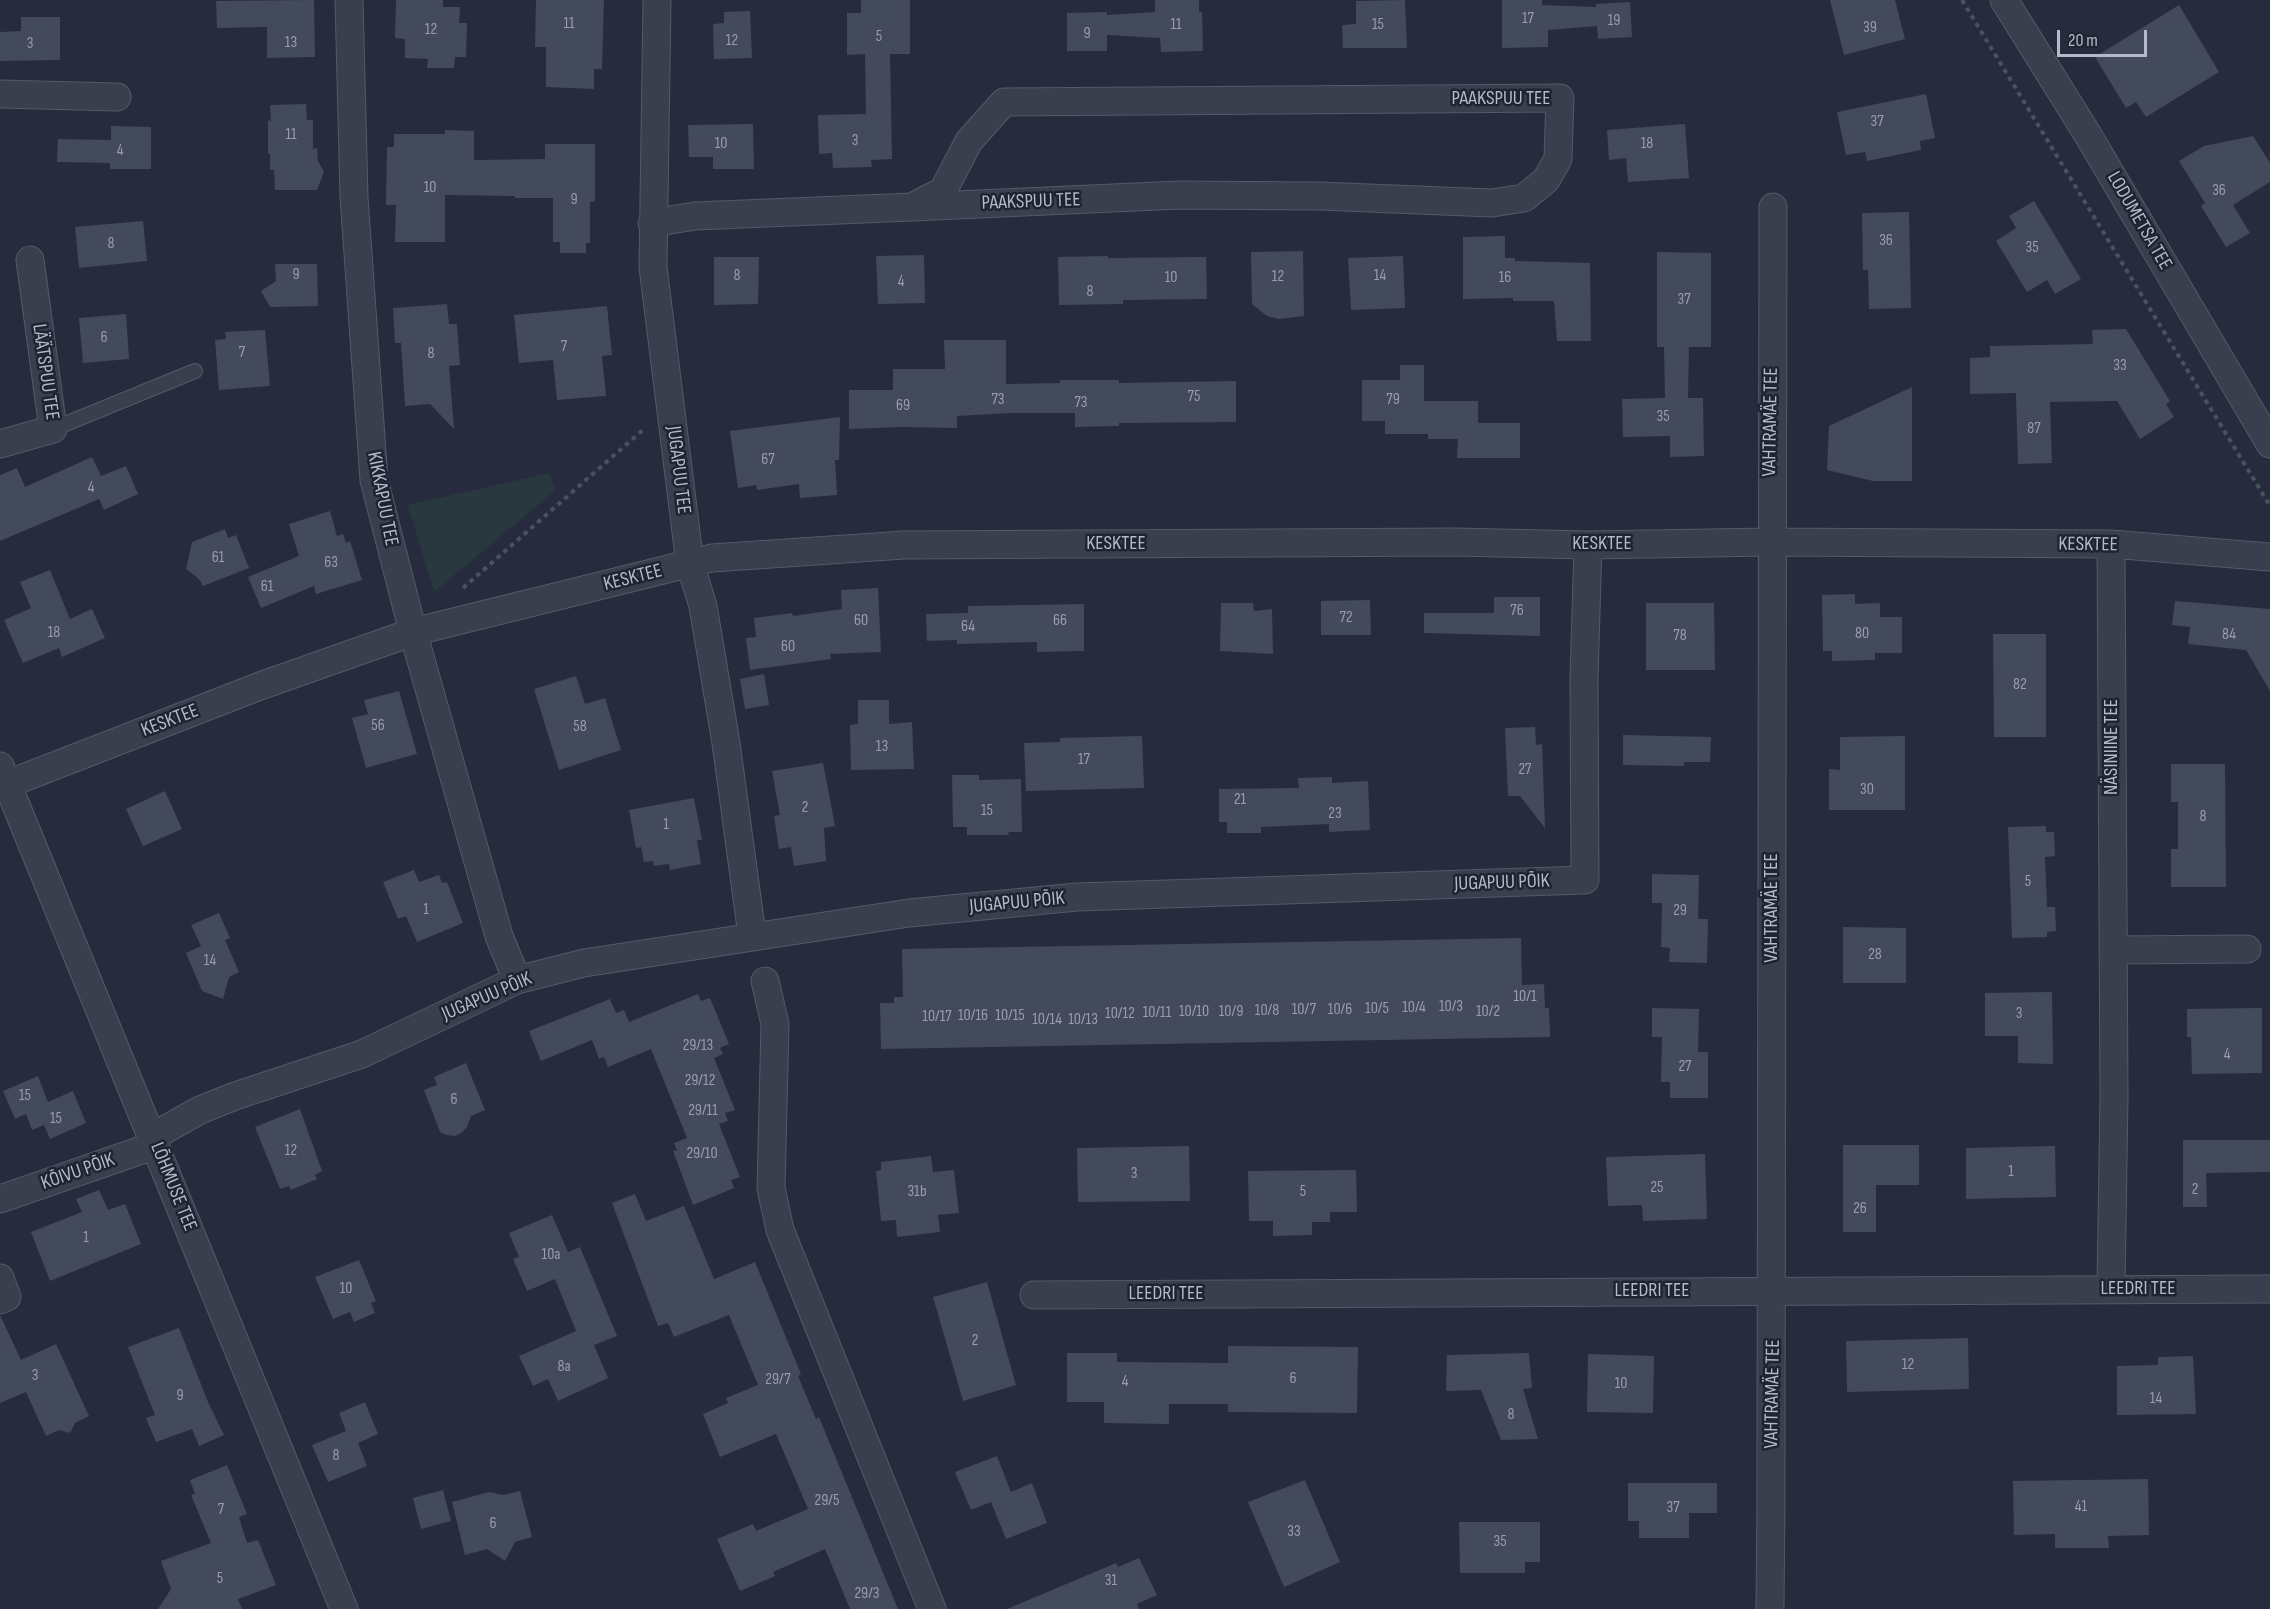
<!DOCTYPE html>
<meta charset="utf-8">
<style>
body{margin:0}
#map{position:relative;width:2270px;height:1609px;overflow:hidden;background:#262c3d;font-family:"Sofia Sans Condensed",sans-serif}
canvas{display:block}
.scale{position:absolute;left:2057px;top:30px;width:90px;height:27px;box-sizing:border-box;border:3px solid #b6bac8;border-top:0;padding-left:8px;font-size:18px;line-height:21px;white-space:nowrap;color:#b6bac8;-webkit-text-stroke:4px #1f2432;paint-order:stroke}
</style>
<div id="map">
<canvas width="2270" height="1609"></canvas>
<div class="scale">20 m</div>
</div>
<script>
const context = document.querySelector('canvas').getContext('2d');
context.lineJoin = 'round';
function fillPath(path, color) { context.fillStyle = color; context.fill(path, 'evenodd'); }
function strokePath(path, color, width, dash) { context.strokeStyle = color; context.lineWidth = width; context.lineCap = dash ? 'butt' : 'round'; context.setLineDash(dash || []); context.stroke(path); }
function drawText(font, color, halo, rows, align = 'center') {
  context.font = font + ' "Sofia Sans Condensed",sans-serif'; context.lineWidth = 5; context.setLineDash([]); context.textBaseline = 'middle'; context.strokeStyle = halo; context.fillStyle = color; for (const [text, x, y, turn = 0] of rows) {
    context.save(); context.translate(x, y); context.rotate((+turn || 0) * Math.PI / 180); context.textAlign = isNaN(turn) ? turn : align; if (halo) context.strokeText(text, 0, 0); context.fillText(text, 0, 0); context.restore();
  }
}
fillPath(new Path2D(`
 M549 473 556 490 434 592 408 505Z`), '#28383e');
fillPath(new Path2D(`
 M314 0 315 57 267 58V27L217 28 216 1Z
 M396 0H443V7H460L459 23H467L466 57H455L454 68H427L428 59 405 58V39L395 38Z
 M536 0H604L602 69H594V89L546 87V47H535Z
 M861 0H910V54H890L892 159 871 160 872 167 833 168 832 153 819 154 818 115 866 114 865 54 847 55V13H861Z
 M1155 0H1199V12H1202L1203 51 1161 52 1160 38 1107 35V51H1067V13L1107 12V15L1155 12Z
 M1405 0 1407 48H1343L1342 25 1356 24V1Z
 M1502 0H1542V5L1596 7V4L1630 2 1632 37 1598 39 1597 26 1548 30V47L1502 48Z
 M1830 0H1895L1905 39 1844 55Z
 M2179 5 2219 72 2146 117 2136 102 2126 108 2095 57Z
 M750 11 752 58 714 59 713 24 724 23V12Z
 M21 17H60V60L0 61V32L21 31Z
 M1926 94 1935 138 1920 141 1921 150 1867 161 1865 152 1846 155 1837 112Z
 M306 104 307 120H313V149L317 148 318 161 324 172 317 190H275L274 170H270V154H268V120L271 121 270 105Z
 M753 124 754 169H713V157H689L688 125Z
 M1685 124 1689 178 1628 182 1626 158 1609 160 1607 130Z
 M111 126 151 127V169H110V163L57 162 58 139 111 140Z
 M445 130 474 131V160L545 159V144H595V201L590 202V243H586V253H560V242H553V198H515V196L445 195V242H395L396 205H386L387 147H394V134H445Z
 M2253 136 2270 163V182L2233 205 2250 233 2226 247 2201 206 2205 203 2179 161 2204 146Z
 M2034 201 2081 279 2055 294 2047 280 2027 292 1996 241 2016 228 2009 216Z
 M1909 212 1911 308 1869 309 1868 270H1863L1862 213Z
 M143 221 147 261 79 268 75 227Z
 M1505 236V258H1515V261L1590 263 1591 341H1557L1554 301H1513V298L1463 299V237Z
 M1303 251 1304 316 1279 319 1267 316 1252 304 1251 252Z
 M1657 252 1711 253V347H1689L1688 398H1703L1704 456 1670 457V436L1623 437 1622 399 1665 398 1664 347H1657Z
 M924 255 925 303 878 304 876 256Z
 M1108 256V258L1206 257 1207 299 1123 300V304L1059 305 1058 257Z
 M1403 256 1405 308 1351 310 1348 258Z
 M714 257H759L758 304 714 305Z
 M275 264H317L318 306 270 307 261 291 276 281Z
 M447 304 449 324H457L460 365 449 366 454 429 430 404 405 406 401 343H395L393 308Z
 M607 306 612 355 602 356 606 396 557 400 553 360 519 363 514 315Z
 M126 314 129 359 83 363 79 318Z
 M2126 329 2170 401 2166 404 2174 417 2140 439 2117 401 2050 402 2052 463 2018 464 2016 393 1970 394V358L1990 357V346L2093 344 2092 330Z
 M265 330 270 386 219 390 215 340 226 339 225 332Z
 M944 340H1006V384L1060 383V380H1119V383L1236 381V422L1119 423V426L1075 427V413H1010L957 416V428L901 427 849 429V390H893V369H945Z
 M1400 365H1424V401H1478V423H1520V458H1457L1458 439H1428V434H1385V421H1362V380H1400Z
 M1912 387V481H1873L1827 470 1829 426Z
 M840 417 839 460H835L837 495 800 498 799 484 757 490 756 485 738 488 730 431Z
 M92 457 101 476 126 466 138 494 104 510 99 499 0 541V475L17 468 25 487Z
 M330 511 337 536 343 534 346 543 350 541 362 580 316 594 314 586 261 608 248 577 299 556 289 524Z
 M225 529 228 538 236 535 249 568 203 586 199 579 186 569 192 542Z
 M50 570 70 619 92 609 105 638 62 657 59 648 23 663 4 620 31 608 20 582Z
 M878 588 881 652 830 654 831 659 750 670 746 638 756 637 754 618 792 613 793 616 842 609 841 590Z
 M1855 594V604L1880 603V617H1902V653H1875V660L1832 661V651H1823L1822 595Z
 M1494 597H1540V636L1424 633V613H1494Z
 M1370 600 1371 635H1321V601Z
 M2175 601 2270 609V691L2246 650 2188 644 2190 627 2172 625Z
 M1221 603H1253L1254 611 1272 609 1273 654 1220 651Z
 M1646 603H1714L1715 670H1646Z
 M1084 604V651L1037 652V642L957 644V640L927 641 926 614 968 613V606Z
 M1993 634H2046V737H1994Z
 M764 674 769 705 745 709 740 679Z
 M576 676 585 704 605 698 621 750 559 770 534 689Z
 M399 691 417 754 366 768 352 718 368 714 364 700Z
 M858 700H889V724L912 722 914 769 851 770 850 725 858 724Z
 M1535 727 1536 745 1542 744 1545 828 1520 796H1508L1505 728Z
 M1623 735 1711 737 1710 762H1684V766L1623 765Z
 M1142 736 1144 788 1026 791 1024 743 1060 742V738Z
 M1905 736V810H1829V769L1840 770V737Z
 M823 763 835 826 824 828 826 861 794 866 791 847 779 849 774 816 780 815 772 771Z
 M2171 764H2225L2226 887H2171V849H2178V802H2171Z
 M952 775H979V780L1021 779 1022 832H1008L1009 835H967V827H953Z
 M1332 777V783L1368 781 1370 830 1329 832V824L1261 827V833H1227V822H1219V789L1299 788 1298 778Z
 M165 791 182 829 143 846 126 809Z
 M694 798 702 840H697L701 864 670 870 669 864 654 866 653 861 644 862 641 847 636 848 629 810Z
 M2046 826V832H2054L2055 856 2045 857 2047 907H2055L2056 931 2047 932V937L2012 938 2008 827Z
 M414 870 419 882 439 875 442 883 447 882 463 923 417 942 406 916 398 919 383 882Z
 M1652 874 1699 875 1698 919H1708L1707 963 1669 962 1670 948 1661 947 1662 903H1652Z
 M219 913 230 938 225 940 239 972 229 977 223 999 202 991 186 953 201 946 191 925Z
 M1843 927 1906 928V983H1843Z
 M1521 938 1522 985 1544 984 1545 1008H1549L1550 1037 881 1049 880 1003H894V997H903L902 949Z
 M2052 992 2053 1064 2018 1063V1036H1985V993Z
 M698 994 701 1001 710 998 729 1044 720 1048 723 1054 714 1058 735 1110 725 1113 728 1121 719 1124 740 1177 731 1180 734 1188 693 1205 673 1151 677 1150 674 1143 687 1138 651 1049 608 1067 604 1057 599 1059 592 1040 541 1061 529 1031 610 999 616 1013 624 1010 629 1022Z
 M1652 1008 1699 1009 1698 1052H1708V1098H1670V1082H1661L1662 1037H1652Z
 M2262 1008V1073L2192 1074 2191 1037H2187V1009Z
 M466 1063 485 1110 471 1116 467 1127 461 1133 455 1136 446 1135 440 1132 424 1090 437 1085 434 1077Z
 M38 1076 48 1102 73 1091 86 1123 50 1139 44 1125 32 1130 26 1114 15 1119 3 1091Z
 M300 1109 322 1171 315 1175 317 1179 291 1190 289 1186 280 1189 255 1127Z
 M2183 1140H2270V1172L2206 1173 2207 1207H2183Z
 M1843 1145H1919V1185H1876V1232H1843Z
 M1189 1146 1190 1201 1078 1202 1077 1148Z
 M2055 1146 2056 1197 1966 1199V1148Z
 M1705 1154 1707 1219 1643 1221 1642 1205 1608 1206 1606 1157Z
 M931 1156 933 1172 954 1170 959 1213 938 1215 940 1232 897 1237 896 1220 881 1221 876 1171 881 1170V1162Z
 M1356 1170 1357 1212H1330V1222H1312V1235L1273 1236V1221H1249L1248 1171Z
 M99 1190 108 1210 125 1204 141 1244 50 1281 31 1232 82 1212 76 1199Z
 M635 1194 646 1221 684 1206 714 1279 755 1262 801 1374 798 1376 816 1419 819 1417 898 1609H850L825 1549 773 1572 775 1576 740 1591 717 1539 753 1524 756 1531 808 1509 776 1434 720 1457 703 1414 728 1403 726 1398 758 1385 729 1315 674 1337 668 1323 658 1326 612 1203Z
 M552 1215 568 1252 580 1247 617 1336 594 1345 608 1378 558 1401 548 1379 533 1386 519 1356 576 1331 555 1279 527 1291 513 1259 519 1257 509 1233Z
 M359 1260 376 1301 371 1303 375 1313 354 1322 350 1312 333 1319 315 1277Z
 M987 1282 1016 1385 963 1401 933 1297Z
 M0 1315 21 1360 56 1344 89 1416 75 1423 70 1433 59 1430 46 1436 26 1392 0 1403Z
 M179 1328 208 1402 224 1435 199 1446 192 1429 156 1442 146 1418 155 1415 128 1347Z
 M1968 1338 1969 1389 1847 1392 1846 1341Z
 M1228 1346 1358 1347 1357 1413 1228 1412V1404H1169V1424L1104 1423V1402H1067V1353H1117V1362L1228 1363Z
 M1529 1353 1532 1388 1523 1389 1538 1439 1501 1440 1481 1390 1446 1391 1447 1355Z
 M1588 1354 1654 1356 1653 1413 1587 1412Z
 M2193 1356 2196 1414 2117 1415V1366L2158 1365V1357Z
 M365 1402 378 1434 358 1443 367 1466 328 1482 312 1445 346 1431 339 1413Z
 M997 1456 1011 1492 1032 1483 1047 1523 1006 1539 991 1502 971 1510 955 1472Z
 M227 1465 247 1514 239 1517 247 1543 258 1540 276 1585 238 1599 242 1609H158L171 1589 161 1561 211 1543 191 1495 195 1494 190 1480Z
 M2148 1479 2149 1535 2108 1536 2109 1548H2055V1534L2014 1535 2013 1481Z
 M1305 1480 1340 1562 1284 1587 1248 1502Z
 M1628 1483H1717V1513H1689V1538H1639V1521H1628Z
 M443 1490 451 1521 421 1529 413 1498Z
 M520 1491 532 1537 515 1542 505 1561 487 1549 465 1555 452 1502 489 1492 503 1495Z
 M1459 1522H1540V1562H1525V1573H1460Z
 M1139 1558 1157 1595 1137 1604 1139 1609H1007L1116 1563 1118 1567Z`), '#424a5c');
const service = new Path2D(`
 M53 429 195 371`);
const minor = new Path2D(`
 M349 0 354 197 374 480 413 632 499 936 517 980
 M657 0 653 267 690 564 703 606 726 743 752 935
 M2004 0 2088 135 2270 444
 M0 94 117 97
 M652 223 695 216 912 207 943 191 969 141 1004 102 1560 98 1558 159 1546 180 1524 198 1492 203 1319 196 1180 195 912 207
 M0 444 53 429 30 260
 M0 766 344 1609
 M0 787 260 686 413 632 712 558 904 545 1455 542 1588 545 1770 542 2111 544 2270 557
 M2113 950 2247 949
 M765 981 775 1024 771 1188 780 1230 932 1609
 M152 1137 200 1110 235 1096 362 1054 517 980 584 963 909 913 1077 897 1585 880 1584 678 1588 545
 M0 1199 156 1145
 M0 1278 7 1297 0 1300
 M2111 1288 2114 1097 2111 544
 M1034 1295 2270 1289
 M1770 1609C1775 1142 1769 675 1773 207`);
strokePath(service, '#555a68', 16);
strokePath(minor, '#555a68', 29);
strokePath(new Path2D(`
 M1962 0 2270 506
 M463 588 644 429`), '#46555b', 4, [4.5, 4.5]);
strokePath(service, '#3a3f4d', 14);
strokePath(minor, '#3a3f4d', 27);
drawText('16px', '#999ead', null, [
 ["17",1528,19],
 ["19",1614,21],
 ["11",569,24],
 ["11",1176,25],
 ["15",1378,25],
 ["39",1870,28],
 ["12",431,30],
 ["9",1087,34],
 ["5",879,37],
 ["12",732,41],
 ["13",291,43],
 ["3",30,44],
 ["37",1877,122],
 ["11",291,135],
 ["3",855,141],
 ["10",721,144],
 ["18",1647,144],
 ["4",120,151],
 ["10",430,188],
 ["36",2219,191],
 ["9",574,200],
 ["36",1886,241],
 ["8",111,244],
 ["35",2032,248],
 ["9",296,275],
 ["8",737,276],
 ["14",1380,276],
 ["12",1278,277],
 ["10",1171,278],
 ["16",1505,278],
 ["4",901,282],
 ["8",1090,292],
 ["37",1684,300],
 ["6",104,338],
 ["7",564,347],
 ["7",242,353],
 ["8",431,354],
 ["33",2120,366],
 ["75",1194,397],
 ["73",998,400],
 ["79",1393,400],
 ["73",1081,403],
 ["69",903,406],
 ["35",1663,417],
 ["87",2034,429],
 ["67",768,460],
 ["4",91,488],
 ["61",218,558],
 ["63",331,563],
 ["61",267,587],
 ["76",1517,611],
 ["72",1346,618],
 ["60",861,621],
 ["66",1060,621],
 ["64",968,627],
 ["18",54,633],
 ["80",1862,634],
 ["84",2229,635],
 ["78",1680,636],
 ["60",788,647],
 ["82",2020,685],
 ["56",378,726],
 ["58",580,727],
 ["13",882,747],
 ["17",1084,760],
 ["27",1525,770],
 ["30",1867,790],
 ["21",1240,800],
 ["2",805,808],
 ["15",987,811],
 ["23",1335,814],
 ["8",2203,817],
 ["1",666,825],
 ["5",2028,882],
 ["1",426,910],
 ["29",1680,911],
 ["28",1875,955],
 ["14",210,961],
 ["10/1",1525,997],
 ["10/3",1451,1007],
 ["10/4",1414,1008],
 ["10/5",1377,1009],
 ["10/7",1304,1010],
 ["10/6",1340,1010],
 ["10/8",1267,1011],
 ["10/10",1194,1012],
 ["10/9",1231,1012],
 ["10/2",1488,1012],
 ["10/11",1157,1013],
 ["10/12",1120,1014],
 ["3",2019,1014],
 ["10/16",973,1016],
 ["10/15",1010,1016],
 ["10/17",937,1017],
 ["10/14",1047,1020],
 ["10/13",1083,1020],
 ["29/13",698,1046],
 ["4",2227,1055],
 ["27",1685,1067],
 ["29/12",700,1081],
 ["15",25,1096],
 ["6",454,1100],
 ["29/11",703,1111],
 ["15",56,1119],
 ["12",291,1151],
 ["29/10",702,1154],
 ["1",2011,1172],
 ["3",1134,1174],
 ["25",1657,1188],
 ["2",2195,1190],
 ["31b",917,1192],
 ["5",1303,1192],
 ["26",1860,1209],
 ["1",86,1238],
 ["10a",551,1255],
 ["10",346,1289],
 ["2",975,1341],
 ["12",1908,1365],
 ["8a",564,1367],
 ["3",35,1376],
 ["6",1293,1379],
 ["29/7",778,1380],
 ["4",1125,1382],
 ["10",1621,1384],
 ["9",180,1396],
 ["14",2156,1399],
 ["8",1511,1415],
 ["8",336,1456],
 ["29/5",827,1501],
 ["41",2081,1507],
 ["37",1673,1508],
 ["7",221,1510],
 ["6",493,1524],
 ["33",1294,1532],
 ["35",1500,1542],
 ["5",220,1579],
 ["31",1111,1581],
 ["29/3",867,1594]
]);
drawText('20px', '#b6bac8', '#1f2432', [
 ["PAAKSPUU TEE",1501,99],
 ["PAAKSPUU TEE",1031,202,-2],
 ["LODUMETSA TEE",2139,221,60],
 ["LÄÄTSPUU TEE",45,372,82],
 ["VAHTRAMÄE TEE",1771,422,-89],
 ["JUGAPUU TEE",678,470,83],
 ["KIKKAPUU TEE",382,499,79],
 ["KESKTEE",1116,544],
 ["KESKTEE",1602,544],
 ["KESKTEE",2088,545,1],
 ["KESKTEE",633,578,-14],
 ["KESKTEE",170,721,-21],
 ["NÄSINIINE TEE",2112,747,-90],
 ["JUGAPUU PÕIK",1502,883,-2],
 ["JUGAPUU PÕIK",1017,903,-5],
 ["VAHTRAMÄE TEE",1772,908,-90],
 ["JUGAPUU PÕIK",487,997,-23],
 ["KÕIVU PÕIK",78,1172,-19],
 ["LÕHMUSE TEE",173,1187,68],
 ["LEEDRI TEE",2138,1289],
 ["LEEDRI TEE",1652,1291],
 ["LEEDRI TEE",1166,1294],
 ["VAHTRAMÄE TEE",1773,1394,-89]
]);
</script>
